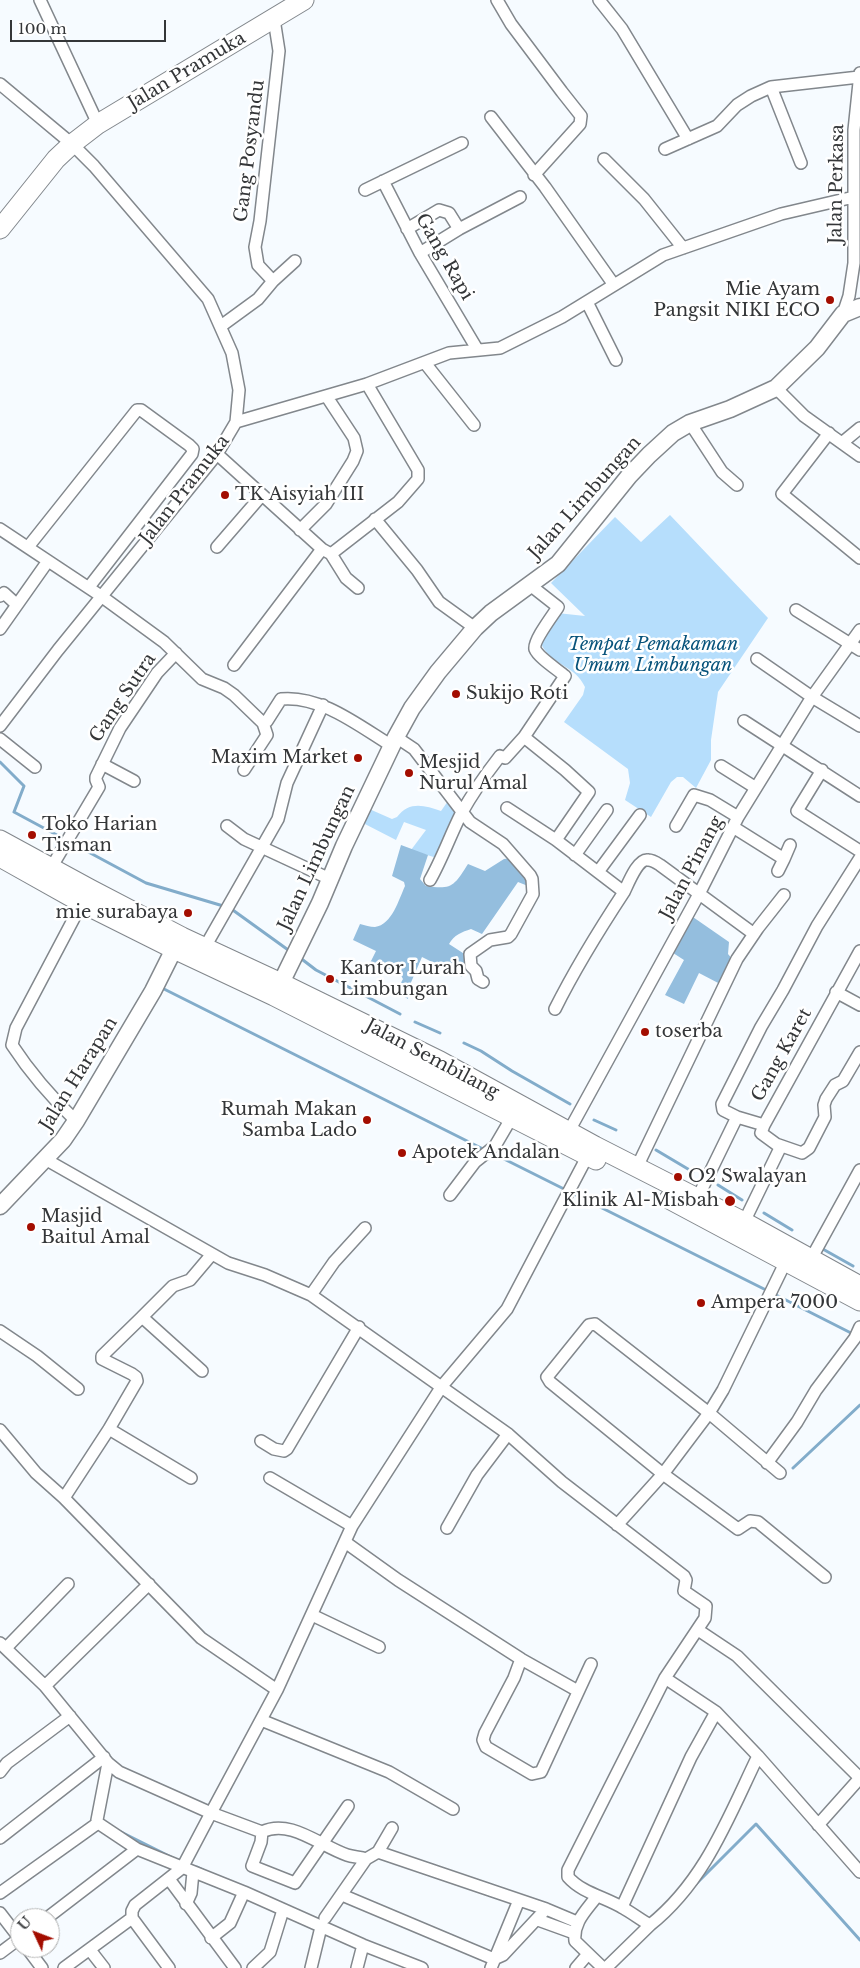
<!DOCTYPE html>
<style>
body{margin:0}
#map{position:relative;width:860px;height:1968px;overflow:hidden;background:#f6fbff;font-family:"Libre Baskerville",serif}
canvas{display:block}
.north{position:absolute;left:10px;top:1908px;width:50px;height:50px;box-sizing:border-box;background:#fff;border:1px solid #aeafaf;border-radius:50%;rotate:313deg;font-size:14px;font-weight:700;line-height:20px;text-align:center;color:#343638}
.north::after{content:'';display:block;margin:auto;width:18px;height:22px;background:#a30d00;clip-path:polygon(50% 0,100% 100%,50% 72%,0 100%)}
.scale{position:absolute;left:10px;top:20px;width:156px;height:22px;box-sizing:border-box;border:2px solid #343638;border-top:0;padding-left:6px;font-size:15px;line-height:18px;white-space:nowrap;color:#343638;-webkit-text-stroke:4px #fff;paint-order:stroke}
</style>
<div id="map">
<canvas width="860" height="1968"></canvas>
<div class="north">U</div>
<div class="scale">100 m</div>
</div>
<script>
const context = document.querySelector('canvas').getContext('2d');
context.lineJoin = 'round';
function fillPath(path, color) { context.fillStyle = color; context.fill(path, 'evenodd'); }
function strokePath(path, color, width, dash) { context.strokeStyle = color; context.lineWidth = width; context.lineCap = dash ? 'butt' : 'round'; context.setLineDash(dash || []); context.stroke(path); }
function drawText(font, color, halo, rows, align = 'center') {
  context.font = font + ' "Libre Baskerville",serif'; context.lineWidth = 5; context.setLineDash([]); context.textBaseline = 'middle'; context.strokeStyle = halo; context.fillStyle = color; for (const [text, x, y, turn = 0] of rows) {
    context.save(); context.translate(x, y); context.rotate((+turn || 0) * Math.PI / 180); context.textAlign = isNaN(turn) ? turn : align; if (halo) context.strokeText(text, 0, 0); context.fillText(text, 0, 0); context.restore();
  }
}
fillPath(new Path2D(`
 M670 515 768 618 718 692 711 740V760L696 788 683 777H677L671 782 651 817 625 800 630 783 628 769 564 722 583 695 585 687C575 665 552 666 541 644L557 613 585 616 551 583 615 517 641 542Z
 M448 801 453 811 459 815 440 859 411 850 426 830 404 822 396 840 361 822 367 808 392 819 397 817C409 801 424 805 441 811Z`), '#b6defc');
fillPath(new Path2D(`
 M401 845 428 855 420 879 426 886C452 890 454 886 468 864L485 871 504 859 512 858 525 871 528 886 518 882 482 934 471 929C462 932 454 935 449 944L466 955 462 977 422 957 409 987 408 999 396 992 403 979 399 972 370 963 376 951 353 940 360 924C365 925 370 927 375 927 392 925 399 899 405 886L404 882 392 876Z
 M690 915 729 942 728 954 734 961 722 985 699 973 684 1004 665 995 684 960 670 951Z`), '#94bede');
strokePath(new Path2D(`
 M0 762 24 786 14 812 146 883 230 908 291 952
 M299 957 316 970 400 1014
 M162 988 485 1150
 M415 1022 440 1033
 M464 1043 481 1051 512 1071 570 1104
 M594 1120 616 1130
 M656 1150 693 1172
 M496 1155 768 1291
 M718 1185 742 1200
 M764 1213 792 1230
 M821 1248 853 1266
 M774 1294 853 1334
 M793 1468 860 1405
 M119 1831 173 1858
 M197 1867 205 1871
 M695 1885 756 1824 860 1940`), '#82acca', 3);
const street = new Path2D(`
 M40 0 98 124
 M497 0 511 24 562 92 581 116 580 124 534 175
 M599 0 622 29 688 139
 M0 84 72 144 94 166 208 299 232 353 239 390 236 422 217 454 58 650 0 726
 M771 87 801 163
 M491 117 545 187 614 285
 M665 149 717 126 737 105 751 96 771 87 859 77
 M604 159 644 199 683 248
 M383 181 420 253 477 349
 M365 190 462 143
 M407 229 439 210 449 213 459 229
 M420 253 459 229 520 197
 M273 281 258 265 255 247 260 221 279 51 274 19
 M587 302 616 360
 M843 314 849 296 854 263V130L860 73
 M221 326 258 299 273 281 295 261
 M425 363 474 425
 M776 388 804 416 860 456
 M236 422 367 384 449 353 500 348 562 317 663 255 781 214 854 197
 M690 423 722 472 737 485
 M829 433 782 494 860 558
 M843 442 860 428
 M217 454 322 549 234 665
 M375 519 417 570 439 602 475 628
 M0 529 101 596 164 642 202 679 224 688 234 695 263 723 267 721 281 699C321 695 359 726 392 746
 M300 530 326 504 353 461 357 451 354 438 327 397
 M28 547 137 410H141L189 445 193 449 192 454 89 587
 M217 547 262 495
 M322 549 331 554 398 502 418 479V470L367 384
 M331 554 346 578 358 588
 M530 585 558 607C553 615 533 641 535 649 538 657 558 670 565 676L524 737 565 770 589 792 556 840 624 892C628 884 638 858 648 860 652 860 657 863 660 865L754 934
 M0 596 4 593 16 604
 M796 610 860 650
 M0 629 48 561
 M757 659 812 697 860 726
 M744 721 860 796
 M396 737 414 749 470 822 503 844 530 875 532 879 533 894 511 934 508 937 490 940 470 954 471 966 476 971 478 979 483 982
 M0 739 35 767
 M102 764 134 781
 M721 766 756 788
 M244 770 267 735 263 723
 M822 770 797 811 860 851
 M507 808 556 840
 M227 826 244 839 330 879
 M676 826 694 795 710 800 738 817
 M733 827 784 859 778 871
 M575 855 607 810
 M784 859 790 845
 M51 868 99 787 96 780V777L120 728 157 673 176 653
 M598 872 640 815
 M430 880C442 859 450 836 461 814 472 794 486 774 500 756L505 758 524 737
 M205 947 278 819 287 783 323 705
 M836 992 860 1005
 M555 1009C575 969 599 930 624 892
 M737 1117 723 1110 722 1104 761 1027 783 990 817 926 860 858
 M76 1121C52 1098 31 1074 12 1045L16 1028 82 903
 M764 1125 761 1133 776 1144 802 1153 809 1148 825 1117 824 1105 826 1099 835 1085 843 1081 860 1052
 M569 1131 699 894 738 817 812 697 860 630
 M45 1159 228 1263 265 1275 311 1295 508 1434 562 1482 684 1576 686 1580 684 1591 706 1606 705 1618 665 1678 568 1870V1877C582 1893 605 1897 623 1908 632 1913 641 1920 650 1925 705 1881 728 1818 758 1756
 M637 1167 737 959 758 928 784 895
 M450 1195 475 1162 495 1146 512 1117
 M697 1199 737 1117 764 1125 860 951
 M744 1222 781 1146
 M811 1259 860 1170
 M311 1295 334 1262 365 1228
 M142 1317 173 1286 190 1280 212 1254
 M0 1331 37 1356 78 1389
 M109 1429 191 1478
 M0 1430 36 1473 64 1498 201 1638 277 1690
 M261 1441 274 1449 284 1451 287 1449 359 1327
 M767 1463 797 1422 816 1390 855 1338 860 1327
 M780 1473 709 1413 595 1324 589 1325 547 1377 550 1382 663 1474 738 1529 750 1521 758 1522 825 1577
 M270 1478 352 1526
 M64 1498 109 1429 137 1381 136 1377 132 1374 102 1359V1356L142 1317 202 1371
 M617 1525 663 1474 709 1413 723 1390 786 1261
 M447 1528 477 1475 508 1434
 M345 1542 398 1580 521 1659 514 1678 485 1733 483 1740 486 1747 532 1774 541 1772 591 1664
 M312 1615 379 1647
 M698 1630 737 1656 860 1778
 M0 1643 45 1686 108 1763 119 1772 211 1813 277 1690 352 1526 442 1386 507 1309 588 1155
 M6 1648 68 1584
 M521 1659 578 1691
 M665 1678 716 1712 758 1756 860 1872
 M45 1686 149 1584
 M261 1720 389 1772 453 1809
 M108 1763 97 1820 98 1823 137 1849 244 1892 363 1945 422 1968
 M0 1772 7 1763 70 1716
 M818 1825 860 1778
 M262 1832 261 1842 252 1866 295 1883 348 1806
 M0 1838 104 1757
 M378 1852 546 1909 577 1922
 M169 1879 235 1968
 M0 1893 98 1823
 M342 1895 494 1959 503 1955 546 1909
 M597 1896C586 1911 573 1922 575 1941L603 1968
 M186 1904 191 1893 193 1872
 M622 1907 691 1757 716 1712
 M0 1913 20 1939
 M47 1918 137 1849
 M132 1918V1911L135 1905 182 1868 211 1813 262 1832C290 1818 320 1846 347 1855 353 1857 360 1857 366 1859
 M132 1918 169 1968
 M325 1918 366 1859 378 1852 392 1828
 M538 1920 574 1933
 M211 1938 230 1923 244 1892
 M27 1948 42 1968
 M90 1950 104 1968
 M0 1953 20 1938
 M64 1968 132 1918
 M253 1968 270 1952 283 1910
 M311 1968 321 1927
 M357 1968 363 1945
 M491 1968 519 1900
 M576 1968 588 1954
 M606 1968 650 1925`);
const secondary = new Path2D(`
 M281 983 320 903 344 846 396 737 412 708 438 672 475 628 491 613 558 564 629 476 649 455 673 433 690 423 730 409 776 388 817 348 843 314 860 307
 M0 1206 63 1140 76 1121 153 991 174 949`);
const primary = new Path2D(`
 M0 229 56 159 72 144 98 124 304 0
 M0 840 90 889 182 937 281 983 440 1061 595 1146 744 1222 860 1286
 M0 857 82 903 174 949 274 996 596 1160
 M669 1199 860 1301`);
strokePath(street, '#82878c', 14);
strokePath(secondary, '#82878c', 19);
strokePath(primary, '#82878c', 21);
strokePath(street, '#fff', 11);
strokePath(secondary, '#fff', 16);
strokePath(primary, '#fff', 19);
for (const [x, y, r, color] of [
 [830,300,5,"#a30d00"],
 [225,495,5,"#a30d00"],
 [456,694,5,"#a30d00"],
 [358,758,5,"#a30d00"],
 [409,773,5,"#a30d00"],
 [32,835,5,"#a30d00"],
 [188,913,5,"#a30d00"],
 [330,979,5,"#a30d00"],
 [645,1032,5,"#a30d00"],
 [367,1120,5,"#a30d00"],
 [402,1153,5,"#a30d00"],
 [678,1177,5,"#a30d00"],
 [730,1201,6,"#a30d00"],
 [31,1227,5,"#a30d00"],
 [701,1303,5,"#a30d00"]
]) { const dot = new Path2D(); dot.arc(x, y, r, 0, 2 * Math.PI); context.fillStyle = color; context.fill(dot); strokePath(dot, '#fff', 2); }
drawText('18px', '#343638', '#fff', [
 ["Jalan Pramuka",187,71,-31],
 ["Gang Posyandu",250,151,-83],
 ["Jalan Perkasa",837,184,-89],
 ["Gang Rapi",444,257,60],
 ["Jalan Pramuka",185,490,-52],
 ["Jalan Limbungan",585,498,-48],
 ["Gang Sutra",123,698,-56],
 ["Jalan Limbungan",317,858,-65],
 ["Jalan Pinang",692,868,-62],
 ["Gang Karet",782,1055,-61],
 ["Jalan Sembilang",432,1059,28],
 ["Jalan Harapan",79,1074,-58]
]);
drawText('18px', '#343638', '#fff', [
 ["Mie Ayam",820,290,"right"],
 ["Pangsit NIKI ECO",820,311,"right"],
 ["TK Aisyiah III",235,495],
 ["Sukijo Roti",466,694],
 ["Maxim Market",348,758,"right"],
 ["Mesjid",419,763],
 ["Nurul Amal",419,784],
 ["Toko Harian",42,825],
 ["Tisman",42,846],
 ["mie surabaya",178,913,"right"],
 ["Kantor Lurah",340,969],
 ["Limbungan",340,990],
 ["toserba",655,1032],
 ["Rumah Makan",357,1110,"right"],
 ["Samba Lado",357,1131,"right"],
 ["Apotek Andalan",412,1153],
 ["O2 Swalayan",688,1177],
 ["Klinik Al-Misbah",719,1201,"right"],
 ["Masjid",41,1217],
 ["Baitul Amal",41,1238],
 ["Ampera 7000",711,1303]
], 'left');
drawText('italic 18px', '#08537b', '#fff', [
 ["Tempat Pemakaman",653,645],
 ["Umum Limbungan",653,666]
]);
</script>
